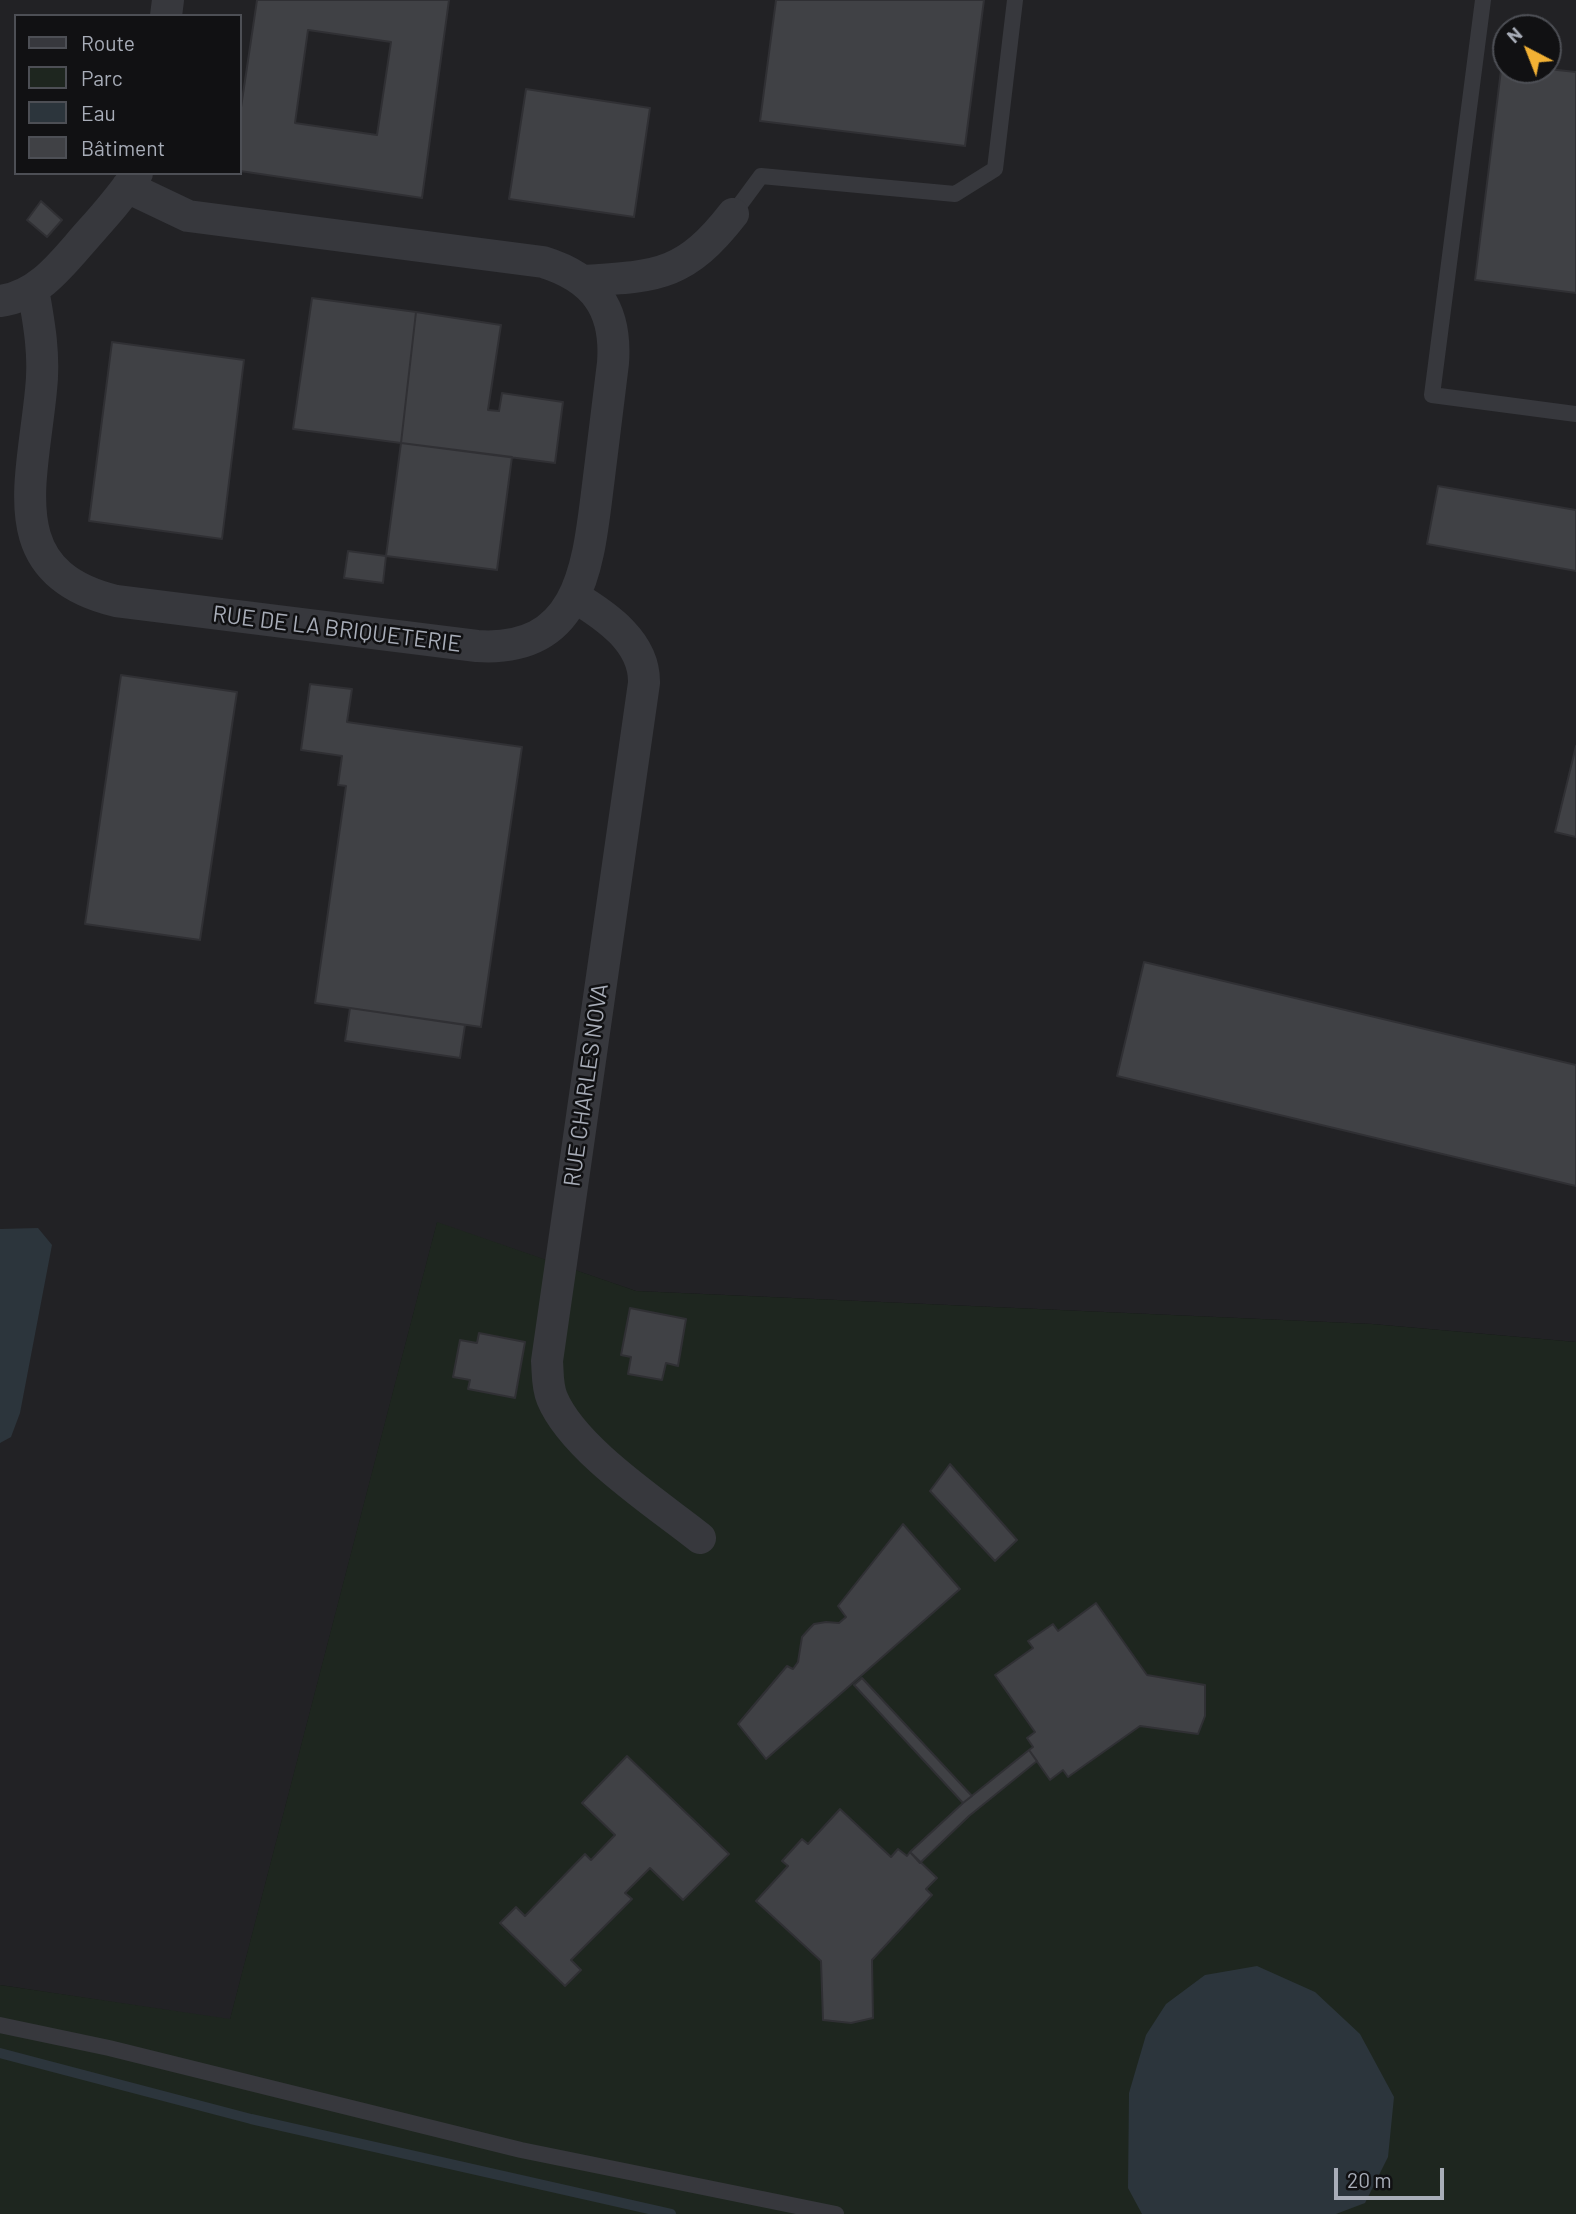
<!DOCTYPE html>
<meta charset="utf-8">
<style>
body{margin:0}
#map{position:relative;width:1576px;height:2214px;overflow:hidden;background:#161618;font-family:Barlow,sans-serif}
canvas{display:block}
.legend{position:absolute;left:14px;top:14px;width:228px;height:161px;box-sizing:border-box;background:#111113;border:2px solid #4d4f55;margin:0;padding:9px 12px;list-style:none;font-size:21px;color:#a8adb8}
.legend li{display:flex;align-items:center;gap:14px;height:35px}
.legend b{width:35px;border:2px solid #4d4f55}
.north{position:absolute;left:1492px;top:14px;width:70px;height:70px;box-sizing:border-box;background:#111113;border:2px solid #4d4f55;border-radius:50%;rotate:318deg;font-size:19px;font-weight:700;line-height:28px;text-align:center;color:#a8adb8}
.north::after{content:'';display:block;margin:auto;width:24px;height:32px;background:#f2b134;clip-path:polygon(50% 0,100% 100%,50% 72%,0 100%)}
.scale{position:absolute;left:1334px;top:2168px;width:110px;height:32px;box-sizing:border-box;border:4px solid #a8adb8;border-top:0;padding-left:9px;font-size:21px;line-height:24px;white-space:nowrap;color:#a8adb8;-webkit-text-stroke:5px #111113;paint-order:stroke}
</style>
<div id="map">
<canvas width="1576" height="2214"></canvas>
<ul class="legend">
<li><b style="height:9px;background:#37383d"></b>Route</li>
<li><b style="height:19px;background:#1e261f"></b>Parc</li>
<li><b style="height:19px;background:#2c353c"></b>Eau</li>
<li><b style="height:19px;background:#404145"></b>Bâtiment</li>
</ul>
<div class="north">N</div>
<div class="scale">20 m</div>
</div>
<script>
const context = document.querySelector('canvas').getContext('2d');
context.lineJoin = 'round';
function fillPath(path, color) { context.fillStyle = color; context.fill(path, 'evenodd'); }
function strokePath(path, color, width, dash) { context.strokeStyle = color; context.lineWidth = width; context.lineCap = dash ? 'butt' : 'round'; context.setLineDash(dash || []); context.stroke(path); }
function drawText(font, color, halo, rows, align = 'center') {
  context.font = font + ' Barlow,sans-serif'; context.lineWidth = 5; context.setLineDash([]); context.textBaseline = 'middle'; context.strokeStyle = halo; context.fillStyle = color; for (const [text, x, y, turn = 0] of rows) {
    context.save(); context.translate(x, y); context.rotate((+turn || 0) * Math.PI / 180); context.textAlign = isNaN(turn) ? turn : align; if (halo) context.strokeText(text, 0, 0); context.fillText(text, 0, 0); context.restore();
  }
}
fillPath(new Path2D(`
 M0 0H1576V1342L1372 1324 636 1291 437 1223 230 2020 0 1985ZM16 16H240V173H16ZM1506 28H1548V70H1506Z`), '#222225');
fillPath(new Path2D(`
 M437 1222 636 1291 1372 1324 1576 1342V2214H0V1985L230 2019Z`), '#1e261f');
fillPath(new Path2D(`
 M38 1228 52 1245 20 1413 11 1437 0 1443V1229Z
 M1257 1966 1315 1992 1360 2034 1394 2097 1388 2157 1365 2203 1336 2214H1142L1128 2188 1129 2093 1146 2035 1166 2004 1205 1975Z`), '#2c353c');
strokePath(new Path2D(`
 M0 2053 251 2119 671 2214`), '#2c353c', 10);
const building = new Path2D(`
 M257 0H449L422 198 240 171V114ZM308 30 391 42 377 135 295 123Z
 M776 0H984L965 146 760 121Z
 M1502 62 1506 63V70L1548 69 1576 72V293L1475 280Z
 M526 89 650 108 634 217 509 199Z
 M41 201 62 220 47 237 27 220Z
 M312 298 416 312 401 443 293 429Z
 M416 312 501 325 488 410 499 411 502 393 563 402 555 463 401 443Z
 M112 342 244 360 222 539 89 521Z
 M401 443 512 457 497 570 386 556Z
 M1438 486 1576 510V571L1427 544Z
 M348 551 386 556 383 583 344 578Z
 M121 675 237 692 200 940 85 924Z
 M310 684 352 689 347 722 522 747 481 1027 315 1003 346 786 338 785 342 756 301 750Z
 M1576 746V837L1555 832Z
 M1144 962 1576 1065V1186L1117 1076Z
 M350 1008 465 1025 460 1058 345 1041Z
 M630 1308 686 1319 678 1366 666 1363 662 1380 628 1374 631 1357 621 1355Z
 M479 1333 525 1342 515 1398 468 1389 470 1380 453 1377 460 1340 477 1343Z
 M950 1464 1017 1540 995 1561 930 1491Z
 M903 1524 960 1589 766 1759 738 1724 787 1666 793 1669 798 1662 802 1637 810 1628 814 1624 826 1622 839 1623 846 1617 838 1606Z
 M1096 1603 1147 1675 1205 1685V1716L1198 1734 1140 1726 1068 1777 1063 1770 1050 1780 1029 1750 1033 1747 1027 1738 1035 1732 995 1675 1033 1648 1028 1641 1053 1624 1058 1631Z
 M862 1678 972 1796 963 1803 854 1685Z
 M1029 1750 1037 1761 969 1816 920 1863 910 1852 963 1803Z
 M627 1756 729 1854 683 1900 650 1868 625 1893 632 1899 571 1960 581 1970 565 1986 500 1923 516 1907 525 1916 585 1854 591 1860 615 1835 582 1803Z
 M840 1809 891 1857 898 1849 907 1856 910 1852 937 1878 926 1889 932 1895 872 1960 873 2018 851 2023 823 2020 821 1961 756 1901 788 1866 782 1861 802 1839 808 1844Z`);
fillPath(building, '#404145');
strokePath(building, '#303034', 2);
strokePath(new Path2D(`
 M1483 0 1432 395 1576 414
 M733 214 761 176 955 194 995 169 1015 0
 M0 2025 109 2048 521 2150 836 2214`), '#37383d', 16);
strokePath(new Path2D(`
 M166 16 168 0
 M583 281C657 276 684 277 733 214
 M33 289C39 323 45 355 41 390 32 484 0 573 116 601L477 646C582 653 588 564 598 485 603 444 608 404 613 363 617 309 595 278 543 262L188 216 127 187
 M0 301C40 296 64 261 89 233 106 214 123 195 137 173
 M575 597C606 616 645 642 644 683L547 1361C548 1373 547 1386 552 1398 573 1449 656 1503 700 1538`), '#37383d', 32);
drawText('23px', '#a8adb8', '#111113', [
 ["RUE DE LA BRIQUETERIE",337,629,7],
 ["RUE CHARLES NOVA",586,1085,-82]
]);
</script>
